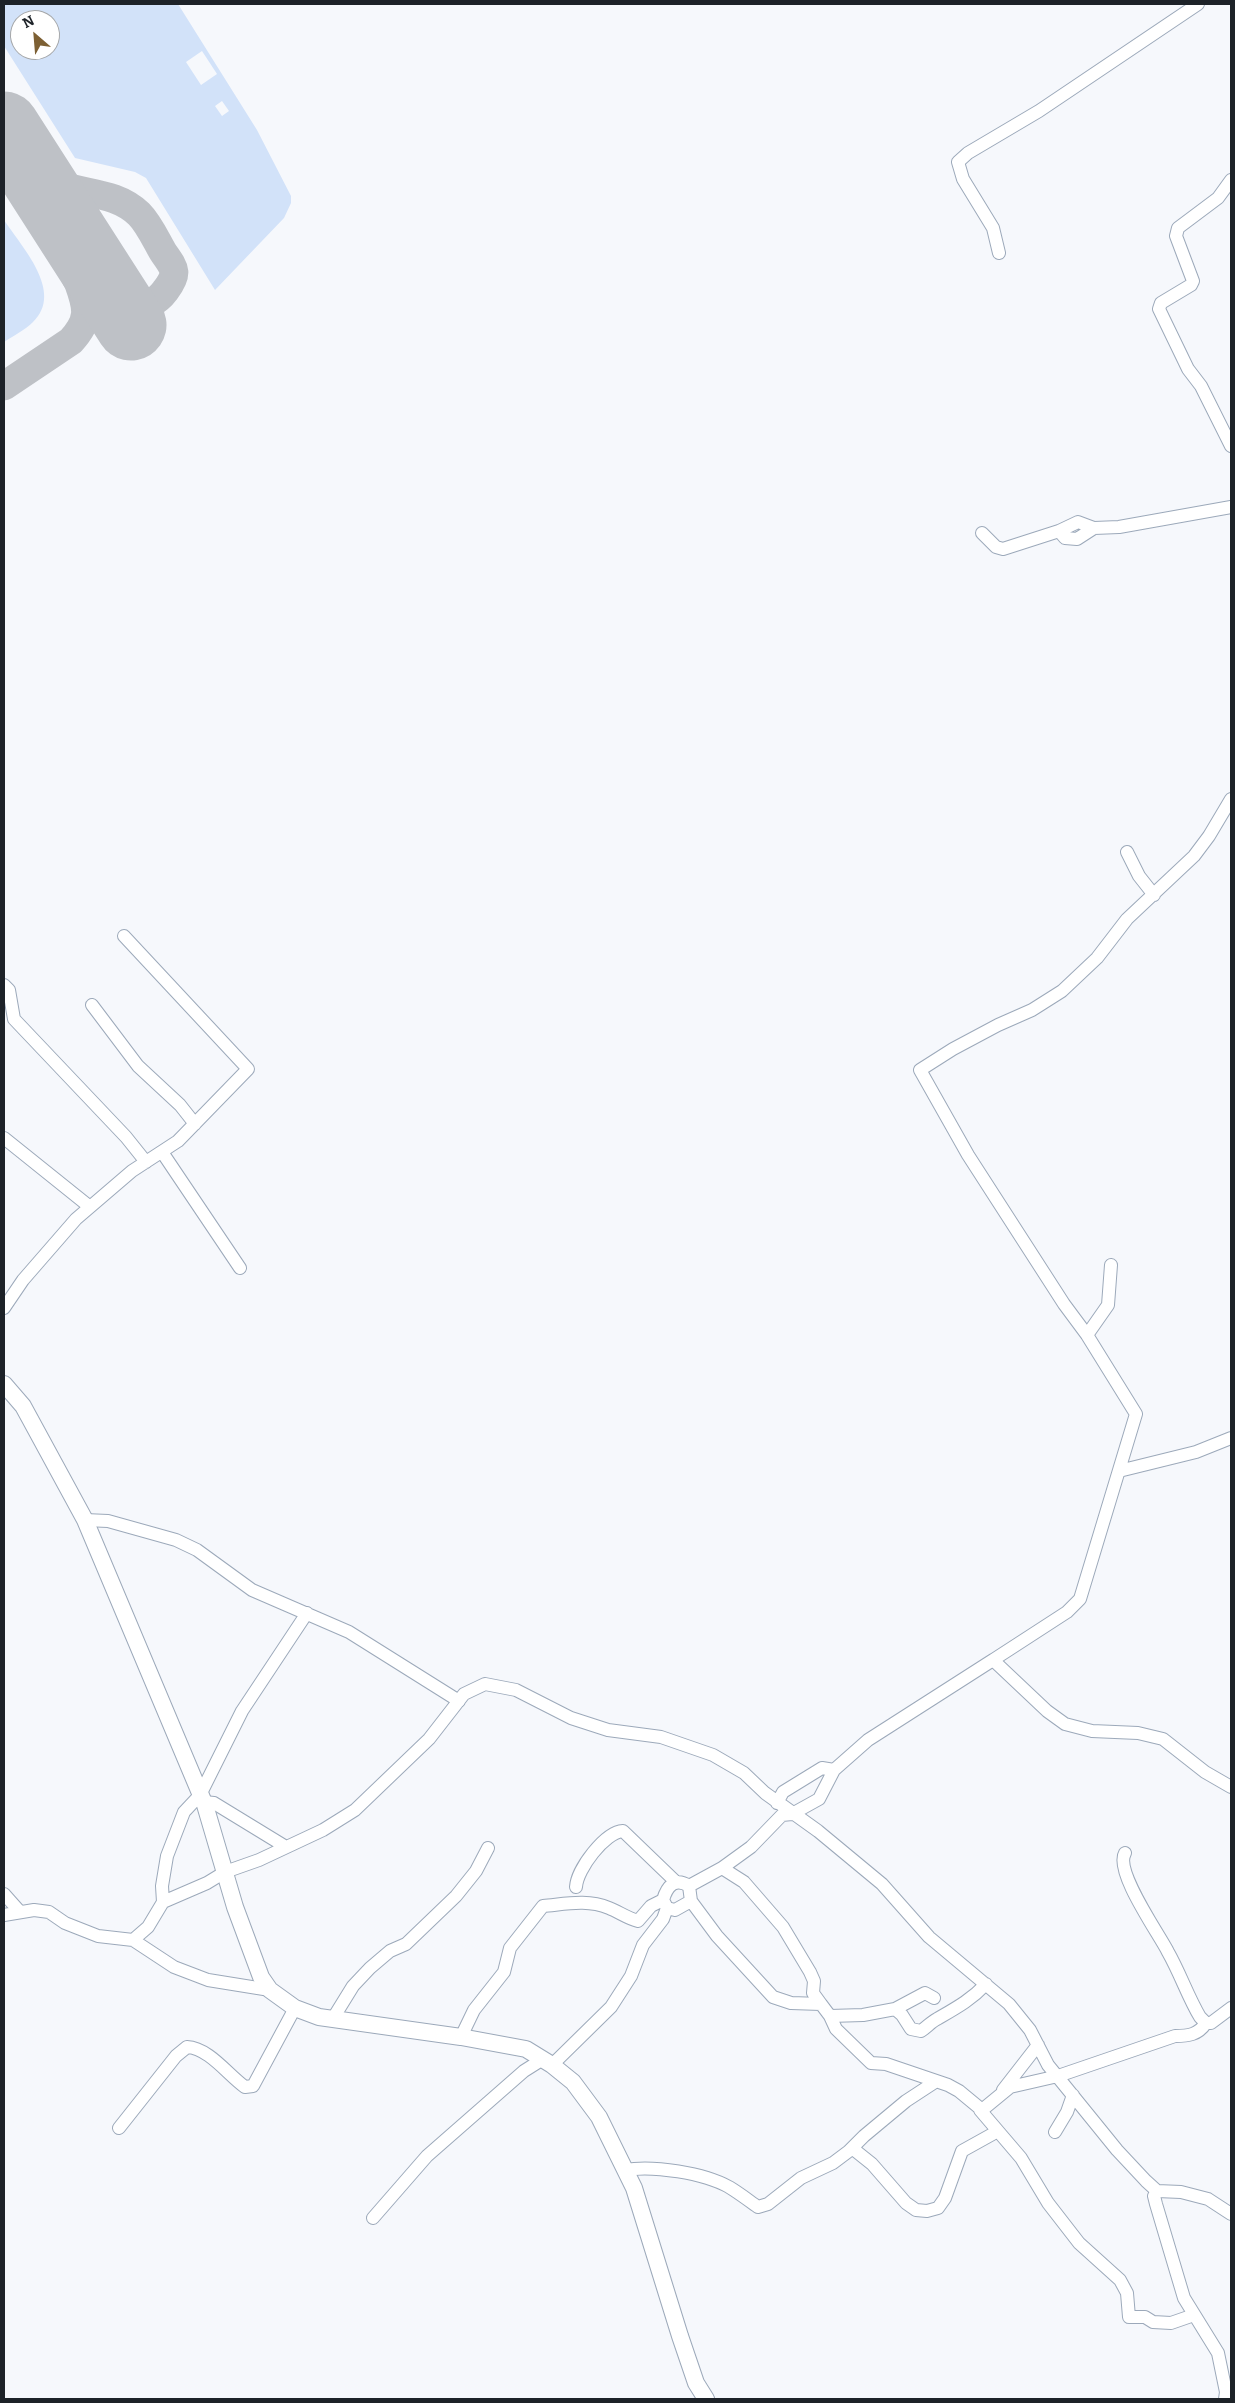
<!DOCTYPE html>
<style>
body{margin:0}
#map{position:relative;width:1235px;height:2403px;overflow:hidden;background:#f6f8fc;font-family:Bitter,serif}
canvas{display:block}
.frame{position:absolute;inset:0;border:5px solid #1d2228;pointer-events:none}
.north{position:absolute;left:10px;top:10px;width:50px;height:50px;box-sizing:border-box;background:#fff;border:1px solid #a5a7a9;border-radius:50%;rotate:333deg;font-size:14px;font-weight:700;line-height:20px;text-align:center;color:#1d2228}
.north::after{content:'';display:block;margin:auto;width:18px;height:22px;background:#7d6034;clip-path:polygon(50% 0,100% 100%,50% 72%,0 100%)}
</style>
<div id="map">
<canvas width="1235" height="2403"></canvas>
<div class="frame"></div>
<div class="north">N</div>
</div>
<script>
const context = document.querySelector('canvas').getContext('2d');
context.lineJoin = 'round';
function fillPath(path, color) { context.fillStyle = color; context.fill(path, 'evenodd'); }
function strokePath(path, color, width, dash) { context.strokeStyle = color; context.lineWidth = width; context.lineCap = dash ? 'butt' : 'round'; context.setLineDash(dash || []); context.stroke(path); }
fillPath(new Path2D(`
 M4 4H178L257 130 291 196V203L284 218 215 290 146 178 135 172 75 158 4 46ZM20 20H50V50H20ZM202 51 217 74 201 85 186 62ZM222 101 229 111 222 116 215 106Z
 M4 220C21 246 65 292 33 322 25 330 13 336 4 342Z`), '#d2e2f9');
strokePath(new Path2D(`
 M27 163C36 170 44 179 54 183 83 195 115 191 139 214 149 224 156 240 163 252 175 269 179 273 165 291 157 302 143 309 129 310 108 313 80 294 74 272 70 258 73 242 69 227
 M4 386 71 341C90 320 88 309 79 284`), '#bec1c6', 29);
strokePath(new Path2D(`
 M4 127 131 325`), '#bec1c6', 71);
const street = new Path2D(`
 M1231 180 1218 198 1178 228 1176 236 1193 281 1191 285 1161 303 1159 309 1188 369 1201 386 1231 446
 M999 253 993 228 963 179 958 162 968 153 1039 111 1198 4
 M1059 531 1065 538 1077 539 1094 528
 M982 533 996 547 1003 549 1059 531 1078 522 1094 528 1119 527 1231 507
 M1127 852 1139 876 1154 895
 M4 985 9 990 14 1019 126 1137 146 1162
 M92 1005 138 1066 180 1105 195 1124
 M4 1138 90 1207
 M162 1152 240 1268
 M4 1308 23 1280 76 1219 132 1171 178 1141 248 1069 124 936
 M1087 1335 1108 1305 1111 1265
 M1119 1471 1196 1452 1231 1438
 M85 1520 108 1521 176 1540 197 1550 252 1590 349 1632 459 1701
 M993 1660 1067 1612 1080 1599 1136 1414 1087 1335 1064 1304 968 1155 920 1070 953 1049 998 1025 1032 1010 1062 991 1097 958 1127 919 1194 856 1209 836 1231 799
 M204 1802 214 1803 286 1847
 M777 1803 783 1792 822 1768 834 1770
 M1125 1853C1114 1871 1159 1934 1168 1952 1180 1973 1188 1997 1200 2017L1206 2023H1211L1231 2008
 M722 1868 744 1882 783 1927 810 1972 814 1981 813 1993 821 2004
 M689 1886 722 1868 751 1847 782 1815 792 1814 819 1799 834 1770 868 1740 993 1660 1047 1711 1065 1724 1092 1731 1138 1733 1163 1739 1205 1772 1231 1787
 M576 1887C577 1869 605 1832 623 1831L676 1882
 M4 1894 20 1912
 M691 1901 717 1936 773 1997 791 2003 821 2004 830 2016 863 2015 895 2009 925 1993 934 1998
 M163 1902 162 1886 167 1856 184 1812 200 1795 242 1711 307 1613
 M4 1915 34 1910 49 1912 65 1923 98 1936 133 1940 174 1967 208 1980 270 1990
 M133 1940 148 1927 163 1902 207 1883 225 1872 259 1860 323 1830 355 1810 429 1739 464 1694 485 1684 516 1690 571 1718 608 1730 661 1737 713 1755 744 1773 765 1793 818 1831 882 1884 929 1937 1009 2004 1030 2030 1048 2065 1117 2150 1146 2181 1157 2191 1181 2192 1208 2199 1231 2214
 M895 2009 902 2015 911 2029 921 2031C927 2027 931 2022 937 2019 956 2008 971 2000 986 1984
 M830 2016 836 2029 871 2063 886 2064 948 2085 959 2091 982 2110 1010 2087 1058 2076 1175 2036C1188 2036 1198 2035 1206 2023
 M332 2020 353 1986 370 1968 390 1951 406 1944 456 1896 476 1871 488 1848
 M461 2037 474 2010 504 1972 510 1948 543 1906C566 1904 587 1899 609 1908 619 1912 627 1918 638 1921L651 1906 663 1900
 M552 2065 611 2007 631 1976 643 1945 663 1919 667 1908 663 1900C667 1886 675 1877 689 1886L691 1901 675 1910 667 1908
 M1003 2090 1038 2045
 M980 2110 1021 2158 1048 2203 1079 2243 1120 2280 1127 2293 1129 2317H1145L1153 2322 1171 2323 1194 2315
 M119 2128 176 2056 187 2047C209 2048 228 2075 245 2087L253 2086 295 2008
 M1055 2132 1067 2112 1073 2095
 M852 2148 872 2164 906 2203 916 2210 927 2211 938 2208 945 2198 962 2151 998 2131
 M625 2170C653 2165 704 2173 729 2187 739 2193 748 2200 758 2207L768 2204 801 2178 833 2163 849 2151 864 2136 906 2101 935 2082
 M1157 2191 1154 2196 1156 2204 1184 2298 1218 2353 1226 2392 1225 2399
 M373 2218 427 2156 524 2071 543 2059`);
const secondary = new Path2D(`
 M4 1384 23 1406 85 1520 205 1805 235 1907 261 1977 270 1990 295 2008 319 2017 461 2037 526 2049 552 2065 573 2082 599 2117 634 2188 680 2336 696 2383 706 2399`);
strokePath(street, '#9ca9ba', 14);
strokePath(secondary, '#9ca9ba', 18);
strokePath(street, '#fff', 12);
strokePath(secondary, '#fff', 16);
</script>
